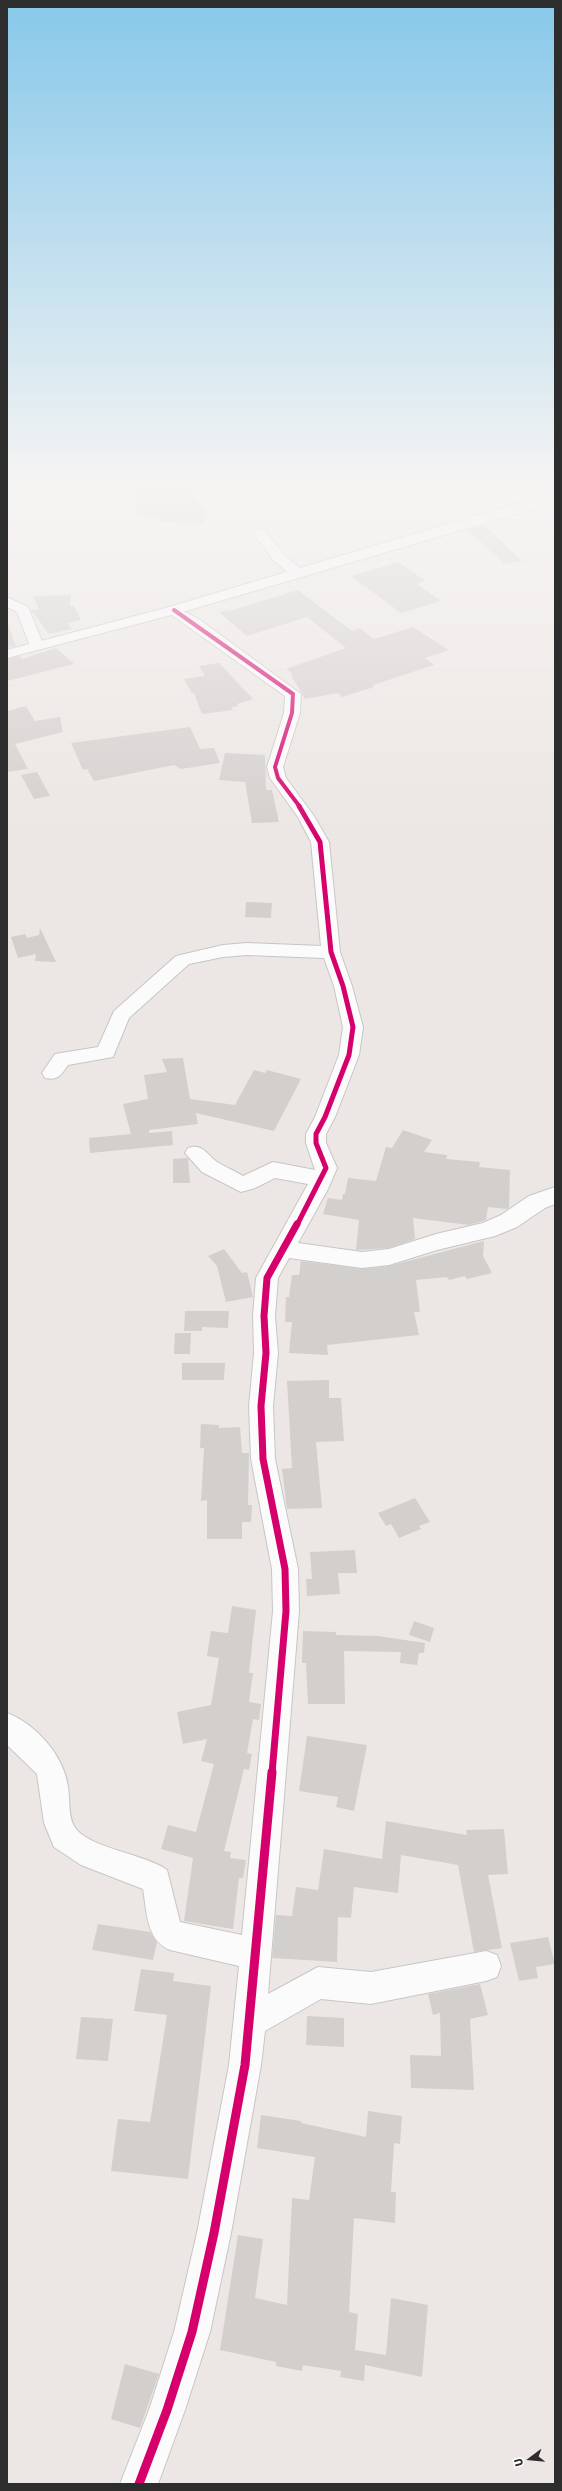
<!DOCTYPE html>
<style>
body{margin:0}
#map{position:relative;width:562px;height:2491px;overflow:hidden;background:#ece7e4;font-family:Jost,sans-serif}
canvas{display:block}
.frame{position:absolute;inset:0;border:8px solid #2d2d2d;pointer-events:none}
.north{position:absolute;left:510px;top:2439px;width:40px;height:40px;-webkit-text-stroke:3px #fff;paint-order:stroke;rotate:254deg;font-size:11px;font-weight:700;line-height:16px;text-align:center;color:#2d2d2d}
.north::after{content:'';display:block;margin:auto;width:14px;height:18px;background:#2d2d2d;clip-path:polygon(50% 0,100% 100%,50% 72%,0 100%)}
</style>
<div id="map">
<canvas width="562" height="2491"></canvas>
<div class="frame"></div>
<div class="north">U</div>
</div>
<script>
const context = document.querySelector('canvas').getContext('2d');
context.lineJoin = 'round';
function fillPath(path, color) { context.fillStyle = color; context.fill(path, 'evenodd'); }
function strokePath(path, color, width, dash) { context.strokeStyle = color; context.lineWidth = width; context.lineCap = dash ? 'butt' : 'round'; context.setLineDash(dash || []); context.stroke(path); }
fillPath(new Path2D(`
 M134 488H189L209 516 200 525 160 521 158 516 137 517Z
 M484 525 522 561 504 564 468 530Z
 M399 562 426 581 417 584 441 601 401 613 351 576Z
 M298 590 352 631 360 628 374 639 413 627 449 650 425 658 434 665 373 685 374 687 342 697 338 693 305 699 291 675 293 674 286 669 346 648 307 617 247 636 219 612 232 610Z
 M71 595 70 606H74L81 620 67 623 72 629 49 634 31 610 39 609 33 596Z
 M8 624 16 646 7 648V625Z
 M56 648 74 664 7 681V659L20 656 22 659Z
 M219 663 253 699 237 704 238 706 231 707 233 710 202 714 194 693H192L184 679 205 676 199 666Z
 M26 706 35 721 60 717 63 732 15 744 28 769 7 772V711Z
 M190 727 200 749 214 748 220 763 181 769 174 765 94 781 87 769 83 770 71 743Z
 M225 753 265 755 266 790H272L279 822 252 823 245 782 219 780Z
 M37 772 50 796 34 799 21 775Z
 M246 902 272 903 271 918 245 917Z
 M40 928 43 934 56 962 35 961 36 954 18 958 11 937 25 934 27 938 39 935Z
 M183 1058 190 1099 235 1105 254 1070 265 1073 267 1070 301 1079 274 1131 196 1113 198 1124 149 1130V1133L172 1131 173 1145 90 1153 89 1138 131 1134 123 1104 148 1099 144 1075 167 1072 162 1059Z
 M403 1130 432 1140 424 1152 447 1155 446 1159 480 1162 479 1167 510 1170 509 1208 507 1209 488 1207 486 1220 469 1225 413 1218 415 1239 389 1248 356 1250 359 1220 323 1214 328 1198 342 1200 343 1194H345L348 1178 376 1181 386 1147 392 1148Z
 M188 1158 190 1183H173V1159Z
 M484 1241 483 1256 492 1273 467 1279 465 1276 449 1280 447 1277 416 1280 420 1312H414L419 1335 327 1345 328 1355 289 1353 292 1322H285L286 1297H289L292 1275H299L301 1261 362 1269 389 1266Z
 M224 1249 242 1273 247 1272 253 1297 226 1302 217 1266 208 1256Z
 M185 1311H229L228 1328 202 1327V1331H184Z
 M175 1333H191L190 1354H174Z
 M182 1363H225L224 1380H182Z
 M329 1380V1398H341L344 1441 316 1442 322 1508 287 1509 282 1469 292 1468 287 1381Z
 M201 1424 219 1425V1428L240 1427 242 1453H249L248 1505H252L251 1522H242V1539H207V1500L201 1501 204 1448H200Z
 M415 1498 430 1522 419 1526 421 1529 399 1538 391 1524 386 1526 378 1513Z
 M355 1550 357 1573H338L340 1594 307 1596 306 1579H312L310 1552Z
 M232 1606 256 1610 249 1673H253L249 1702 261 1704 259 1720 253 1719 247 1753 252 1754 249 1770 244 1769 224 1851 231 1852 230 1858 246 1860 243 1878H239L233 1929 184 1921 193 1858 161 1849 168 1825 196 1832 214 1764 201 1761 207 1739 183 1744 177 1712 211 1705 219 1658 207 1656 211 1631 228 1633Z
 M414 1621 434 1628 430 1642 409 1635Z
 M303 1631 336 1632V1635L378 1636 425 1643 424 1653H419L417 1665 400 1663 401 1652 344 1651 345 1704H308L306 1663H302Z
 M307 1736 367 1745 354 1811 336 1807 338 1797 299 1791Z
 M386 1821 467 1835 466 1830 504 1829 508 1874 488 1875 502 1948 474 1952 458 1865 401 1855 398 1893 354 1887 351 1918 338 1917 337 1962 272 1958 276 1915 292 1916 296 1887 318 1890 324 1849 382 1859Z
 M98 1924 150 1932 157 1942 153 1960 92 1950Z
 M548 1937 555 1964 536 1967 538 1978 519 1981 510 1943Z
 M141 1969 174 1973 173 1981 211 1986 188 2179 111 2171 118 2119 150 2122 167 2015 134 2011Z
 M480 1984 488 2015 470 2019 474 2090 411 2088 410 2055 441 2056 440 2013 433 2015 428 1994Z
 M307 2016 344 2018V2047L306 2045Z
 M81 2017 113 2019 108 2061 76 2059Z
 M368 2111 402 2116 400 2144 394 2143 391 2192H396L395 2223 354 2218 349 2312 358 2314 355 2350 386 2355 391 2298 428 2305 422 2377 365 2365 364 2381 340 2377 341 2371 303 2365 302 2371 276 2366V2362L220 2350 238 2235 263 2239 255 2298 287 2305 292 2198 309 2200 315 2157 257 2148 261 2115 301 2121V2123L366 2137Z
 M125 2364 159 2374 140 2428 111 2419Z`), '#d3cfcd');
const street = new Path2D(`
 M260 529 265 530 283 554 302 570 304 573 302 576H292L273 560 253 533Z
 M7 597 28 607 44 646 42 649H32L30 646 17 612 7 607Z
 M174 606 200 620 301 694 300 713 283 767 286 778 314 816 329 842 340 952 352 986 363 1027 359 1055 335 1117 326 1134V1143L337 1168 328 1189 298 1243 362 1252 389 1249 436 1234 483 1223 501 1215 529 1196 555 1187V1204L545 1208 517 1227 495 1236 437 1250 389 1265 362 1268 289 1258 278 1278 275 1316 278 1353 273 1406 275 1459 298 1569 299 1611 268 1994 318 1967 371 1972 486 1951 497 1955 501 1966 497 1977 486 1981 371 2004 321 1999 265 2031 261 2065 231 2233 210 2332 185 2410 158 2484H120L149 2410 174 2332 197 2233 229 2065 239 1966 170 1950C146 1940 147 1912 143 1889L81 1865 54 1847 44 1823 37 1774 7 1745V1713C36 1724 64 1756 68 1787 70 1798 68 1816 74 1826 86 1848 146 1854 167 1870L180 1922 242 1935 273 1611 272 1569 251 1459 249 1406 254 1353 253 1316 256 1278 308 1184 275 1178 255 1188 241 1192 202 1172 185 1153 188 1148C203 1143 206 1154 217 1162 225 1167 235 1171 243 1176L273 1162 315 1170 306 1143V1134L315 1117 339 1055 343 1027 334 986 324 958 247 955 223 957 189 964 129 1018 113 1057 68 1065C61 1075 58 1081 45 1078L42 1073 55 1054 98 1047 114 1011 176 956 223 945 247 943 321 946 311 842 298 817 270 778 267 767 284 713 285 696 169 613 167 610 169 607Z`);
const secondary = new Path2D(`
 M555 492V500L523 512 179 613 7 658V650L169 607Z`);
strokePath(street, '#c7c6c6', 2);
strokePath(secondary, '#c7c6c6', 2);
fillPath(street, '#fcfbfb');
fillPath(secondary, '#fcfbfb');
strokePath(new Path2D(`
 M174 610 293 694 292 713 275 767 278 778 300 807`), '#d6006c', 4);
strokePath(new Path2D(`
 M297 1225 326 1168 316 1143V1134L325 1117 349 1055 353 1027 343 986 331 952 320 842 299 806`), '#d6006c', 5);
strokePath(new Path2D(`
 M272 1773 286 1611 285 1569 263 1459 261 1406 266 1353 264 1316 267 1278 297 1224`), '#d6006c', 7);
strokePath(new Path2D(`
 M139 2484 167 2410 192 2332 214 2233 245 2065 272 1772`), '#d6006c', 9);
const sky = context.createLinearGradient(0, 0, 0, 837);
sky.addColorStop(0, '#87c8ea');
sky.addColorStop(0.58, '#f6f4f3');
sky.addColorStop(1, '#f6f4f300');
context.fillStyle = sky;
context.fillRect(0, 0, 562, 837);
</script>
